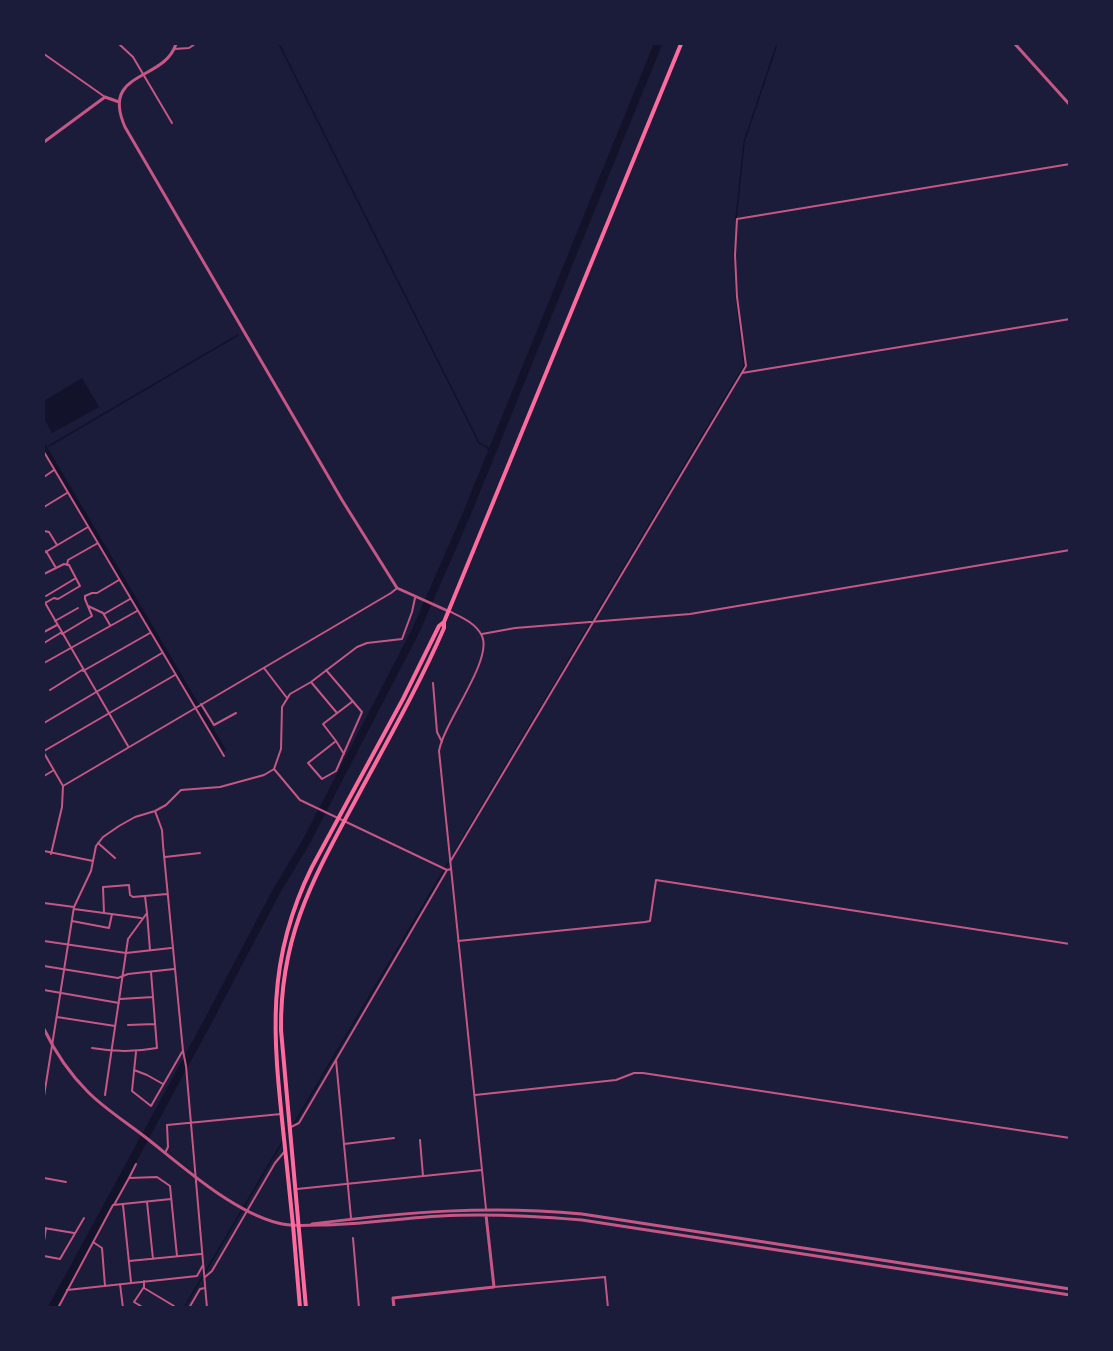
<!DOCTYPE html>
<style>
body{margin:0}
#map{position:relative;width:1113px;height:1351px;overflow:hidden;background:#1b1b3a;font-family:Ubuntu,sans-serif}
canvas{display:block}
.frame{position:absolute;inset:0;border:45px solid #1b1b3a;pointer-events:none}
</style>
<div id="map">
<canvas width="1113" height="1351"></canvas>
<div class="frame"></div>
</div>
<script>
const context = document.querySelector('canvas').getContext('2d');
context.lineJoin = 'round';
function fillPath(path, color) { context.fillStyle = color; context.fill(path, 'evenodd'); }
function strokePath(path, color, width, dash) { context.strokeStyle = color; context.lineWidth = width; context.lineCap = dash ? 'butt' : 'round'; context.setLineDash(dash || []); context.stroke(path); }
fillPath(new Path2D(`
 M82 378 99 407 52 433 44 418V401Z
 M44 442 226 750 224 752 185 690 44 450Z`), '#12122b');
strokePath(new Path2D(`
 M279 44 479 443 487 447 491 453
 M736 219 744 142 777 44
 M49 446 238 335
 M454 853 744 366 736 296 734 248
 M294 1124 449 862
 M184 1308 283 1141`), '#12122b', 1.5);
strokePath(new Path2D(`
 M52 1308 207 1023 276 892 305 844 416 630 465 518 658 44`), '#12122b', 8);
strokePath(new Path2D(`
 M119 44 133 57 172 123
 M174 49 189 48 195 44
 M44 54 105 97
 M742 373 1070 319
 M44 452 224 756
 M44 477 54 470
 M44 507 67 493
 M44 531 49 532 57 545
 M46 551 56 568
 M44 553 88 527
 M67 565 68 560 98 543
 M44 574 64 564 69 565 80 586 58 599 54 598 45 603
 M46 596 76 578
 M44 601 128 746
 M88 606 103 613 110 625
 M449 611C461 617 476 623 482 636 493 660 444 722 439 751L486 1209
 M104 614 130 599
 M55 621 78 608
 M44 632 57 625
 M62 634 92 616 85 599V596L92 593H97L119 580
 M482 634 515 628 690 614 1070 550
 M44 643 62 632
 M44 663 137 611
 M264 668 287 698
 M326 670 362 712 336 771 322 779 308 763 336 741 344 754
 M83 671 150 633
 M311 682 337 713
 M433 683 437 732 442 742
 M50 690 82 670
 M201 704 214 725 236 713
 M44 723 162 653
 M336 741 323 724 353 701
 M44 751 175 675
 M44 753 63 786 62 807 51 854
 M274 769 300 800 447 870
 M44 776 54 770
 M63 786 391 593 396 589
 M155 811 162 830 163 845 183 1051 186 1066 207 1308
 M98 843 115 858
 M44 851 93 861
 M165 857 200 853
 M450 862 746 366 737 297 735 255 737 219 1070 164
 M145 896 147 913
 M44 903 74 907
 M74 909 104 913
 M141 918 104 913 103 887 129 885 130 895 133 897 167 894
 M72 921 109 928 112 914
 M44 941 126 953 171 948
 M458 941 645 922 650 921 656 880 1070 944
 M44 966 118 978 128 974 174 969
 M44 990 119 1003
 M120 999 153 997
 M57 1017 115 1026
 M128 1025 155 1024
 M92 1048C115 1052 135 1052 157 1048L151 972
 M136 1052 132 1091 151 1106 182 1052
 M336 1060 351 1218
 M134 1070 147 1075 163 1084
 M105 1095 128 939 147 913 150 950
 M475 1095 616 1080 634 1073H643L1070 1138
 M44 1096 74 907 91 871 96 846 103 837 119 826 135 817 155 811 166 805 181 790 220 787 264 775 274 769 281 749 282 707 290 694 311 682 357 647 367 643 402 639 412 612 415 598
 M291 1127 299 1123 447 870 451 869
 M420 1140 423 1176
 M344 1144 394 1138
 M165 1153 168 1147 167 1125 281 1114
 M136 1164 129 1178 157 1177 170 1186 177 1256
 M44 1178 66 1182
 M297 1189 482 1170
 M147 1202 153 1259
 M114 1205 129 1178
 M123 1205 131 1282
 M44 1228 74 1233
 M353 1238 359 1308
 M44 1241 46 1228
 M93 1242 102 1248 105 1286
 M44 1256 60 1259 84 1218
 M129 1261 201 1254
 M205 1277 212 1271 275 1163 285 1151
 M144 1281V1288L174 1306 173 1308
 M120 1284 123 1308
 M144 1287 134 1302 144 1308
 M494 1287 605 1277 608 1308
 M67 1290 197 1276 203 1265
 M58 1308 113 1205 171 1199
 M189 1308 200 1289 205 1288`), '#c65784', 2);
strokePath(new Path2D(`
 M176 44C164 82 100 70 125 127L342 500 397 588 448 611
 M1015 44 1070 105
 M44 142 105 97 119 102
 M44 1029C55 1052 70 1074 88 1092 106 1110 129 1124 149 1140 184 1168 234 1212 278 1223 291 1227 306 1225 319 1225 360 1225 400 1218 441 1216 489 1213 535 1216 582 1220L1070 1295
 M312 1224C406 1212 488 1205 582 1214L1070 1289
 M394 1308 393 1298 494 1287 486 1215`), '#c65784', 3);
strokePath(new Path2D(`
 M300 1308C296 1254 291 1201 285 1148 274 1043 263 966 312 867L403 699 439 626 444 622 681 44
 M306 1308 281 1030C280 937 312 881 354 803 385 745 418 688 444 628V622`), '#ff6b9d', 4);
</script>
